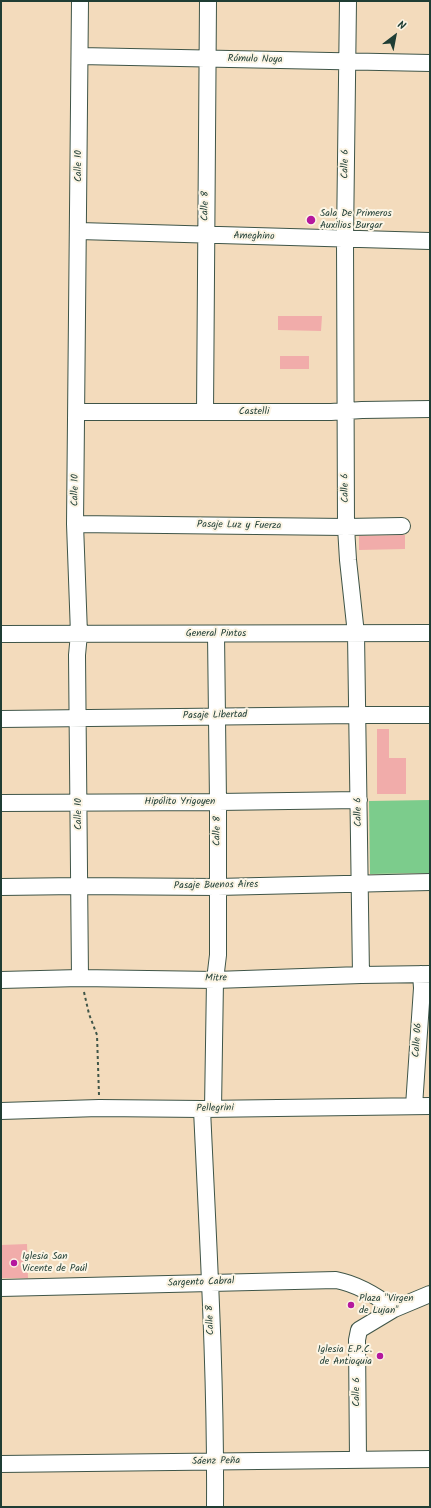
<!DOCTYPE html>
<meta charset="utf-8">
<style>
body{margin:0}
#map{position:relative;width:431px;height:1508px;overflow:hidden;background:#f3dbbc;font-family:Kalam,sans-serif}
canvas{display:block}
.frame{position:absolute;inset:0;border:2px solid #1f3d34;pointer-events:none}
.north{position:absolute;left:375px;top:16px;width:40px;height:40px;-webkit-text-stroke:3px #fcf5e5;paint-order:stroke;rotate:32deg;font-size:11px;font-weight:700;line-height:16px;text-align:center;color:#1f3d34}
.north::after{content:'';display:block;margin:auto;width:14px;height:18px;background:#1f3d34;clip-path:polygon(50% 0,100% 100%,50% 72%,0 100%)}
</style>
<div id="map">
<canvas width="431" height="1508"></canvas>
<div class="frame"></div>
<div class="north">N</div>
</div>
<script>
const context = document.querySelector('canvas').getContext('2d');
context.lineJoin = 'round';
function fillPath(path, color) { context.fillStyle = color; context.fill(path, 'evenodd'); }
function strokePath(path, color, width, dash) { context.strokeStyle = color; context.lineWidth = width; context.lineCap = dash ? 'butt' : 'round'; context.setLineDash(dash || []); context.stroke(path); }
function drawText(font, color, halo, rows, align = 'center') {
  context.font = font + ' Kalam,sans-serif'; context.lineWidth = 4; context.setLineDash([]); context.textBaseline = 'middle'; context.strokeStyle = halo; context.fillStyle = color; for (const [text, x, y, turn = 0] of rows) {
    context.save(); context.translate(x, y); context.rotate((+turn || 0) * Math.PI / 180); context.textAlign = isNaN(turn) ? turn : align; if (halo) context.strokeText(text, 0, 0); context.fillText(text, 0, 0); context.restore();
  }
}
fillPath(new Path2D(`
 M430 800V873L370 874 369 801Z`), '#7ccc8c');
fillPath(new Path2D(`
 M278 316H322L321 331 278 330Z
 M280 356H309V369H280Z
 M405 535V549L359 550V536Z
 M377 729H389V758H406V794H377Z
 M27 1244 28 1278H1V1245Z`), '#f1acaa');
const minor = new Path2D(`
 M80 1 75 524 79 634 77 655 80 978
 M348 1 345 239 346 527 348 560 356 634 361 975
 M80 56 430 63
 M79 231 430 241
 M77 412H331L362 410 430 409
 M205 412 208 1
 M75 524 346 527 402 526
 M1 634 430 633
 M1 719 357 715H430
 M1 803 218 802 359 800
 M1 887 78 886 217 887 430 882
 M1 980 80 978 215 980 361 975 430 974
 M414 1106 422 988 421 974
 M202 1109C208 1242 216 1374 215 1507
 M213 1109 215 980 218 955V802L216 634
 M1 1111 99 1108 202 1109 430 1106
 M1 1288 336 1280C357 1284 377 1296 394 1309
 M358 1460 357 1340 359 1330 394 1309 430 1294
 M1 1464 430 1459`);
strokePath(minor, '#3f5548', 18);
strokePath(new Path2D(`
 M84 992 89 1014 97 1035 99 1095`), '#3f5548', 2, [3, 3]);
strokePath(minor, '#fff', 16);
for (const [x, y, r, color] of [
 [311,220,5,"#b5179e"],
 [14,1263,4,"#b5179e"],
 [351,1305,4,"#b5179e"],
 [380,1356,4,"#b5179e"]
]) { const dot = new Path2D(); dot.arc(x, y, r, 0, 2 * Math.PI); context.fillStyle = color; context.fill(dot); strokePath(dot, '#fcf5e5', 1.5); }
drawText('10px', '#1f3d34', '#fcf5e5', [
 ["Rómulo Noya",255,60,1],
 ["Calle 6",346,164,-89],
 ["Calle 10",79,166,-90],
 ["Calle 8",206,206,-89],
 ["Ameghino",254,237,1],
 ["Castelli",254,412],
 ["Calle 6",346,488,-91],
 ["Calle 10",76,490,-89],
 ["Pasaje Luz y Fuerza",239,526,1],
 ["General Pintos",216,634],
 ["Pasaje Libertad",215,716,-1],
 ["Hipólito Yrigoyen",180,802],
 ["Calle 6",359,812,-91],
 ["Calle 10",79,814,-90],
 ["Calle 8",218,831,-89],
 ["Pasaje Buenos Aires",216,886,-1],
 ["Mitre",216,979,-1],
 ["Calle 06",418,1040,-86],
 ["Pellegrini",215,1109,-1],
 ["Sargento Cabral",201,1283,-2],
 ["Calle 8",211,1320,-92],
 ["Calle 6",357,1392,-90],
 ["Sáenz Peña",216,1462,-1]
]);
drawText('10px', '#1f3d34', '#fcf5e5', [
 ["Sala De Primeros",320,214],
 ["Auxilios Burgar",320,226],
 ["Iglesia San",22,1257],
 ["Vicente de Paúl",22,1269],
 ["Plaza \"Virgen",359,1299],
 ["de Lujan\"",359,1311],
 ["Iglesia E.P.C.",372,1350,"right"],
 ["de Antioquia",372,1362,"right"]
], 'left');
</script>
